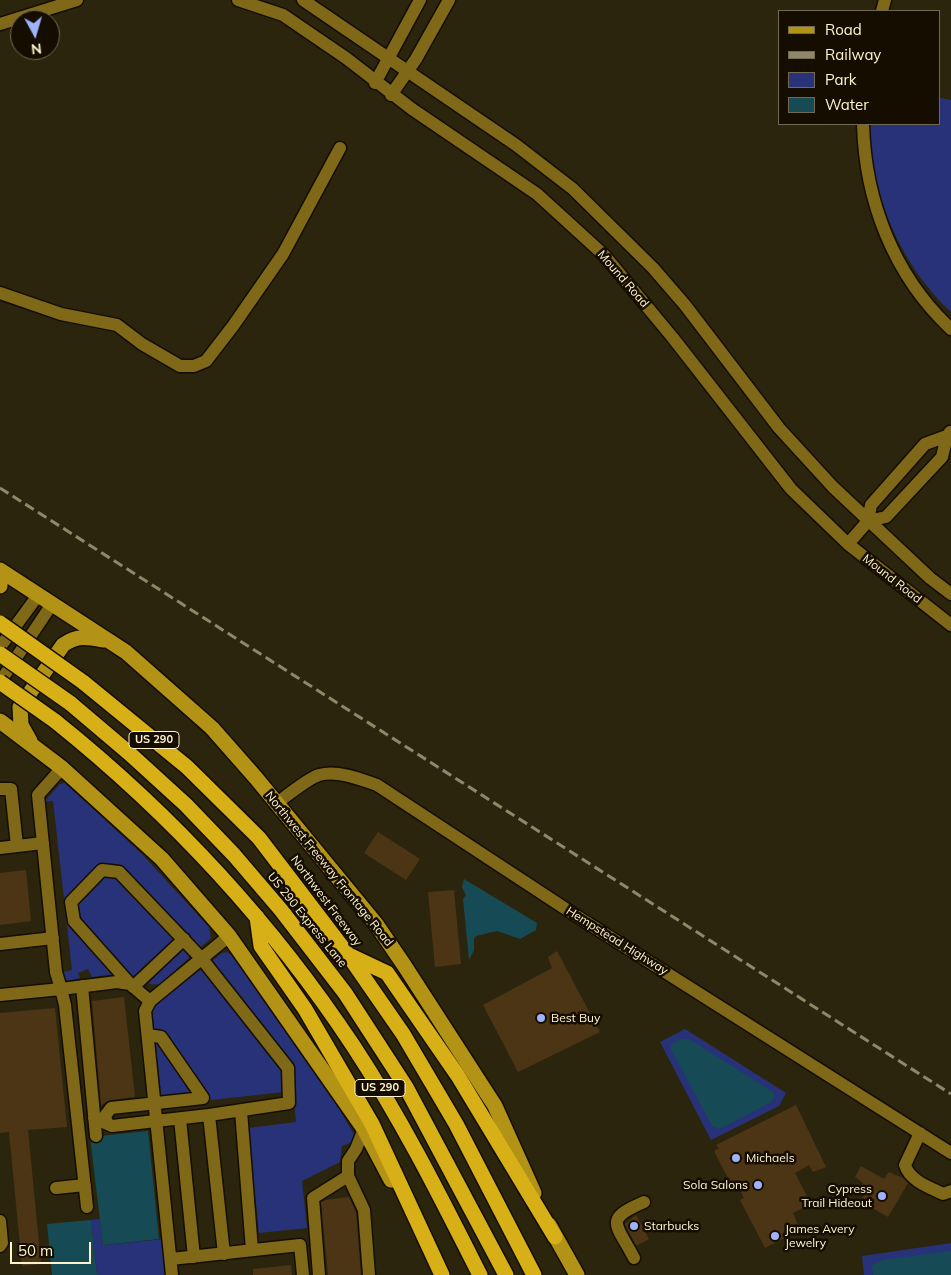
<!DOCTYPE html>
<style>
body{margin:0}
#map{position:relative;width:951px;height:1275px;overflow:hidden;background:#2c250d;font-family:Mulish,sans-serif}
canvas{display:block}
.legend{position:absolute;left:778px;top:10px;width:162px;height:115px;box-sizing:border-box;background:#140d00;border:1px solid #726952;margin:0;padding:6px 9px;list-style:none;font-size:15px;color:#fff3ce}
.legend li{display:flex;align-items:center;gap:10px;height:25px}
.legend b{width:25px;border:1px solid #726952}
.north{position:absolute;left:10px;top:10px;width:50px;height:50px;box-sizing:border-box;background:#140d00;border:1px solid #726952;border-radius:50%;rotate:174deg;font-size:14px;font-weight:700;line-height:20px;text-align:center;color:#fff3ce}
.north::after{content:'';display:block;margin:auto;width:18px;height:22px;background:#9fb3fd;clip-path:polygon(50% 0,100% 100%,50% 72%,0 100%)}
.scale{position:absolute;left:10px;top:1242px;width:81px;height:22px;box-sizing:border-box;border:2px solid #fff3ce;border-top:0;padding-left:6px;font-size:15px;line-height:18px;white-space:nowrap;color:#fff3ce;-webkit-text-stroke:4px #140d00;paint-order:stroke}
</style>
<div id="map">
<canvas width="951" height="1275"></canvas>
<ul class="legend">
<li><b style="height:6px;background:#b39316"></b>Road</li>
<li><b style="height:6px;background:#908769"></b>Railway</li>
<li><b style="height:14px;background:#273278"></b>Park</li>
<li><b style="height:14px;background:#164b55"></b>Water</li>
</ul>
<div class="north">N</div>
<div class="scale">50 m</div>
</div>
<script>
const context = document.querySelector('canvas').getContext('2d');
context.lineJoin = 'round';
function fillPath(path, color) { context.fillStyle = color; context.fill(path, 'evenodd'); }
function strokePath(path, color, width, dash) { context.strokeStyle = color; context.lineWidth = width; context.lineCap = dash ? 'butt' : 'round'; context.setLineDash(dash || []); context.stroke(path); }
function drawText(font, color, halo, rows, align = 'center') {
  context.font = font + ' Mulish,sans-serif'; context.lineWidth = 5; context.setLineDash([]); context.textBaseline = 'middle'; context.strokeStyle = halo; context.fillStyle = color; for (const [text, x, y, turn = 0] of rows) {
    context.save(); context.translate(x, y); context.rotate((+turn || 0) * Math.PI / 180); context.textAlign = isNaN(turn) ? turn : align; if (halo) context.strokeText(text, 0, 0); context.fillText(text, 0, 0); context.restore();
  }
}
fillPath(new Path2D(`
 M940 98 951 100V312C915 279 890 232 876 185 871 166 871 143 869 124H940Z
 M65 783 141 853 209 927 211 938 160 984C147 987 140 977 127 975 116 973 103 976 92 977L88 969 78 973 80 978 68 981 64 978 63 972 72 970 53 801 44 802 60 784Z
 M227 952 235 957 316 1069 355 1136 352 1142 342 1146 340 1162 302 1181 307 1228 259 1233 248 1128 296 1122 293 1091 166 1105 165 1098 161 1095 152 1008 222 953Z
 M685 1029 786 1093 779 1106 711 1140 660 1042Z
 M100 1219 103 1245 164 1239 167 1275H97L91 1220Z
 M951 1243V1275H864L862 1256Z`), '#273278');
fillPath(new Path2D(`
 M464 879 537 923 536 930 520 939 497 931 476 936 474 939V950L469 960 463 899 466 895 462 887Z
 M681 1039H689L773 1092 775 1096 771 1102 720 1129 712 1126 671 1049V1044Z
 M148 1131 159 1239 103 1245 90 1137Z
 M91 1220 97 1275H52L47 1224Z
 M951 1251V1275H873L872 1266 882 1260Z`), '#164b55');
fillPath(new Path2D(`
 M378 832 420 859 406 880 364 853Z
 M26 870 31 921 0 925V873Z
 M454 890 461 964 435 967 428 892Z
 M557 951 600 1032 518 1072 483 1005 552 968 548 957Z
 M124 997 135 1097 110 1100 101 1105 92 1001Z
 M55 1008 67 1127 28 1130 41 1264 22 1266 9 1132 0 1133V1013Z
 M796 1105 826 1167 813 1172 809 1165 795 1173 811 1204 793 1213 800 1230 765 1248 740 1200 744 1198 736 1181 731 1184 714 1151 719 1148 716 1145Z
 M861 1166 884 1179 889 1172 903 1178 908 1183 888 1217 860 1201 866 1191 859 1189 863 1183 855 1177Z
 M349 1197 356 1212 361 1275H328L321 1202 326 1200Z
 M636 1215 649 1239 636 1246 625 1224Z
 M291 1265 292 1275H253V1269Z`), '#4c3515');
const minor = new Path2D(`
 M238 0 283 15 346 58 412 109 537 194 605 256 673 338 791 489 848 544 951 625
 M303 0 516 145 573 189 653 268 685 305 779 428 833 487 930 578 951 594
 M882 11 885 0
 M0 24 77 0
 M375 83 420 0
 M391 95 416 59 449 0
 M863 124C865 201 894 276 951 329
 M0 293 61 314 117 325 142 344 180 366H194L206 361 233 326 283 254 340 148
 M868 521 886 517 942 457 947 436 950 432
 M848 544 868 521 871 505 925 444 947 436
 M0 647 39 594
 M0 682 52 604
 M0 789H11L17 846
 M277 803C288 795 307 779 319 775 338 770 360 779 377 785L575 915 951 1153
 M0 848 43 843
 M0 944 53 938
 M82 986 96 1136
 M133 987 184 939
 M0 995 61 989 56 972 38 795 62 768
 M150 1001 145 1011 172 1275
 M241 1111 252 1250
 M209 1115 224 1254
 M94 1118 112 1126 209 1115 289 1103 288 1068 202 959 119 872 102 870 71 902 74 921 130 984
 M180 1119 194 1257
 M107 1123 105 1116 111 1108 203 1098 161 1037 148 1035
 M364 1129 356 1149 348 1161V1176L364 1210 369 1275
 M920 1133 905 1165C910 1181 929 1187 943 1194L951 1191
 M56 1188 85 1185
 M87 1207 65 1005 61 989 117 982 130 984 150 1001 229 936
 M0 1221 2 1243 0 1246
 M634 1258C616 1223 603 1220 644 1202
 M171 1259 300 1245 303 1275
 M319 1275 313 1198 348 1176`);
const major = new Path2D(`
 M0 570 126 652 212 728 256 778 376 924 404 965 495 1106 534 1193
 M0 584V586
 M0 721 62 768 162 859 229 936 364 1129 391 1180
 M30 741 21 725 20 707 63 645C77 635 87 637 103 640
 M549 1225 577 1275`);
const highway = new Path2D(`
 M83 682 187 767 259 838 349 956 403 1034 456 1124 534 1275
 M70 703 129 753 186 805 234 855 281 910 345 993 406 1087 506 1275
 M55 721C171 814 272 923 354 1047 402 1120 441 1198 480 1275
 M257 917 261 946 305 1009 372 1124 442 1275
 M351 956 387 973 458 1076 555 1237`);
strokePath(minor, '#140d00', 15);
strokePath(major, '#140d00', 18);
strokePath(highway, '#140d00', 18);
strokePath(minor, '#7f6817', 12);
strokePath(major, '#b39316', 15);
strokePath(highway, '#d6b016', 15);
strokePath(new Path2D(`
 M0 488 951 1094`), '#908769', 3, [10, 5]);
const highwayBridge = new Path2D(`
 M0 623 83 682
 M0 654 70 703
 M0 682 55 721`);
strokePath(highwayBridge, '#140d00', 18, []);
strokePath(highwayBridge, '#d6b016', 15);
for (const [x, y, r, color] of [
 [541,1018,5,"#9fb3fd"],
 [736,1158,5,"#9fb3fd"],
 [758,1185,5,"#9fb3fd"],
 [882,1196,5,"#9fb3fd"],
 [634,1226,5,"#9fb3fd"],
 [775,1236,5,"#9fb3fd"]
]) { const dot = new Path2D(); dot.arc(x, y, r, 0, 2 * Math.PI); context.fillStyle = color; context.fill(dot); strokePath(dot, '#140d00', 2); }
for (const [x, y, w] of [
 [154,740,50],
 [380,1088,50]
]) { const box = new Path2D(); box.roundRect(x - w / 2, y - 8.5, w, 17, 4); context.fillStyle = '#140d00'; context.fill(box); strokePath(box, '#fff3ce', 1); }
drawText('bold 11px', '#fff3ce', null, [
 ["US 290",154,740],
 ["US 290",380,1088]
]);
drawText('12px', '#fff3ce', '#140d00', [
 ["Mound Road",623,279,49],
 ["Mound Road",892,579,38],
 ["Northwest Freeway Frontage Road",329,869,51],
 ["Northwest Freeway",326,901,53],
 ["US 290 Express Lane",307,920,51],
 ["Hempstead Highway",617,941,32]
]);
drawText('12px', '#fff3ce', '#140d00', [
 ["Best Buy",551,1018],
 ["Michaels",746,1158],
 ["Sola Salons",748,1185,"right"],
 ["Cypress",872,1189,"right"],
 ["Trail Hideout",872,1203,"right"],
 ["Starbucks",644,1226],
 ["James Avery",785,1229],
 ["Jewelry",785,1243]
], 'left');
</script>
